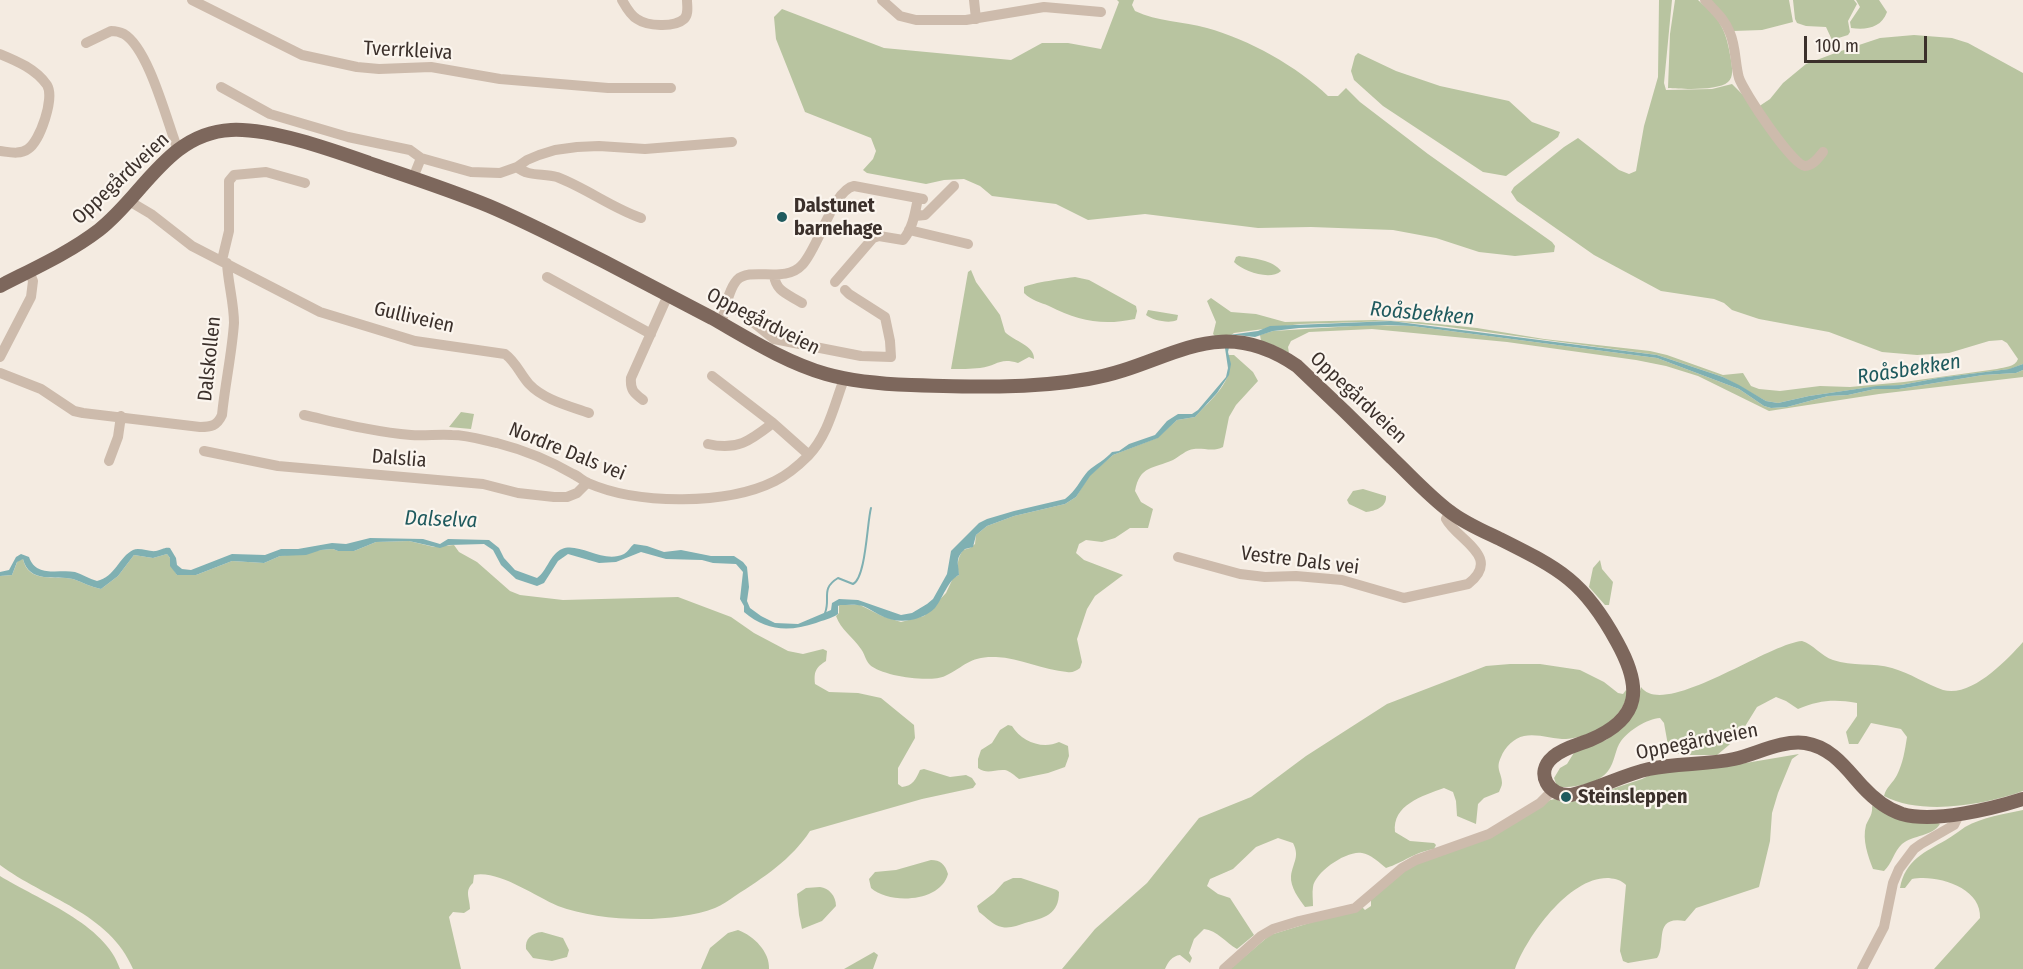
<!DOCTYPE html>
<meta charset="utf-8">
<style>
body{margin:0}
#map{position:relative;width:2023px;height:969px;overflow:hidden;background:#f4ebe1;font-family:"Fira Sans Condensed",sans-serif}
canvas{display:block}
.scale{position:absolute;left:1804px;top:36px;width:123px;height:27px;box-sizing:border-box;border:3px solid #3b302b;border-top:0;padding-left:8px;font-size:18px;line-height:21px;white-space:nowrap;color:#3b302b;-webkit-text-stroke:4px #fbf5ee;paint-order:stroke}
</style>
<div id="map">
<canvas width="2023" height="969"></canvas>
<div class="scale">100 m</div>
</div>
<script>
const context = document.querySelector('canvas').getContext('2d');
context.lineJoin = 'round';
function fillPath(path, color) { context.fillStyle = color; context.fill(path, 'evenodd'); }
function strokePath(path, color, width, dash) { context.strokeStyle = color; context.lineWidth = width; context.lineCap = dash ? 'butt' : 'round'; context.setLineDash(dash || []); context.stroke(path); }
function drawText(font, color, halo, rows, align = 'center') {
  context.font = font + ' "Fira Sans Condensed",sans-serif'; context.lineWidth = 4.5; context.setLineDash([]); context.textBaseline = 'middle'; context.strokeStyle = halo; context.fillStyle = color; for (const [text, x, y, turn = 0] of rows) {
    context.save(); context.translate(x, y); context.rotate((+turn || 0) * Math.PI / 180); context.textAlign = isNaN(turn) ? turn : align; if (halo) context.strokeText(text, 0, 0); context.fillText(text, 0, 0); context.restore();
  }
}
fillPath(new Path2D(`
 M1117 0H1134L1132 5 1135 11C1157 22 1183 21 1207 28 1248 39 1298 67 1328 96H1338L1346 88 1360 102 1428 154 1552 242 1555 246 1554 252 1515 256 1479 252 1436 238 1393 230 1311 227 1258 228 1145 214 1088 220 1056 204 992 196 980 186 964 179 944 180 926 184 867 173 863 170 873 159 876 151 871 138 805 112 776 39 774 17 782 9 884 48 1011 60 1042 43H1068L1101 49 1119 2Z
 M1659 0H1672L1664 83 1666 90 1712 89 1732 84 1748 100 1755 109 1770 99 1783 83 1806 64 1838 52 1880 38 1914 35 1952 38 1968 43 2023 73V364L2010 369 1938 378 1901 385 1864 388 1809 396 1778 403 1766 401 1723 377 1657 355 1441 326 1391 321 1300 324 1234 333 1227 338 1215 336 1213 334 1216 322 1207 301 1211 298 1231 312 1256 314 1285 322 1375 320 1418 322 1477 328 1544 339 1650 351 1667 355 1723 375 1743 373 1751 386 1759 389 1780 391 1820 386 1850 387 1904 382 1997 369C2005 367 2015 367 2018 359L2007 343 2002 340 1989 341 1949 353 1917 355 1882 352 1829 332 1759 319 1732 310 1724 303 1714 299 1661 291 1594 255 1517 201 1511 192 1514 187 1564 147 1578 138 1619 170 1629 174 1636 171 1644 126 1658 77Z
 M1675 0H1698C1721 20 1726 29 1731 60 1732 67 1734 77 1728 82 1718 91 1682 89 1668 88L1670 34Z
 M1708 0H1789L1793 22 1762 30 1733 31Z
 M1793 0H1854L1857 4 1848 21 1850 32 1848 35 1832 40 1826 27 1806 26 1797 23 1795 19Z
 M1856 0H1879L1887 12C1881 28 1867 30 1851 28L1850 22 1860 7Z
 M1358 53 1396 71 1440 86 1509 101 1532 122 1560 132 1558 137 1506 176 1483 172 1383 106 1354 80 1351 71 1355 56Z
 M1239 256C1253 258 1273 260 1281 271 1270 281 1243 271 1234 262L1236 257Z
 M971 270 976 282 1000 315 1005 332C1014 341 1035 346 1034 359L1029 357 1018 363C999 357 997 366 980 368 971 369 960 369 951 369L968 272Z
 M1075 277 1089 280 1136 306 1137 311 1135 319C1102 326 1079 321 1049 306 1040 302 1032 301 1024 293V287C1031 283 1066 278 1075 277Z
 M1148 310 1178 315 1177 320C1169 324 1152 320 1146 315Z
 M1370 325 1412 326 1657 358 1739 389 1764 406 1771 408 1787 407 1828 396 1848 395 1875 389H1899L1983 375 2016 373 2023 370V377L1879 394 1769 411 1698 376 1666 366 1636 360 1507 342 1372 329 1309 332 1291 341 1288 347 1289 353 1276 346 1261 341 1260 335 1273 331Z
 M1228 355H1234L1253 372 1258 381 1236 405 1229 417 1223 447C1214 452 1204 448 1194 449 1186 450 1180 456 1173 460 1153 469 1140 465 1135 491L1141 502 1153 509 1148 528H1130L1115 538 1102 542 1086 540 1079 544 1076 553 1084 560 1123 575 1095 596 1087 609 1077 639 1082 662 1080 668C1076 671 1072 673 1067 672 1044 670 1020 658 996 657 969 656 966 666 945 676 930 683 882 676 870 665 865 660 865 654 861 649 853 637 841 630 836 616L839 613V605H860L882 616 901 622 924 616 946 593 953 578 959 575C957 565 957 559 963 550L970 548 975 544 976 535 987 526 1014 516 1065 504 1076 497 1089 476 1113 455 1157 438 1177 420 1195 417C1210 400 1237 380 1228 355Z
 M461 412 474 414 471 429 449 427Z
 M1363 489 1386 496C1387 507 1375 511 1366 512L1349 504 1347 500 1353 491Z
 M409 541 434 547 454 545 459 552 477 562 510 591 520 595 563 600 678 597 731 617 754 633 788 651 803 654 823 649 827 651 826 661C815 668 814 672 815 684L829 692 858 693 881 698 914 725 915 738 898 768V784L902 787C913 786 916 779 920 770L924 769 950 777 966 775 972 778 976 784 973 788 922 799 810 831C792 859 763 878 735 896 729 900 722 905 715 908 673 924 600 922 558 906 534 896 499 870 474 875L473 883C464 891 470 898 470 909L464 913 453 912 449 917 461 969H133C110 913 44 898 0 865V576L12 575 18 560 23 559C28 584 56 575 73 579 82 582 91 587 101 589L118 576 134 555 153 558 167 554 170 558V564L177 575H196L232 561 264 563 280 556 321 550 333 549 338 551H354L376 542Z
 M1600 560 1602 569 1613 582 1609 605H1605L1589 587 1593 568Z
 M1802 641C1813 644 1821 656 1833 660 1852 667 1873 662 1892 668 1910 673 1926 684 1943 690 1971 698 2006 661 2023 642V791C1984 805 1922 816 1884 796 1886 787 1893 783 1897 775 1903 763 1905 750 1907 737L1901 729 1871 723 1858 744H1849L1846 732 1857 716V703C1834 699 1820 700 1798 709L1786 701 1776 697 1757 707 1744 728 1729 745 1717 755H1683L1669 751 1664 723 1660 718C1647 719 1629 730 1621 741 1615 749 1615 762 1608 771 1599 784 1572 788 1557 787L1554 778 1560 768 1567 764 1575 751 1606 740 1622 728 1637 705 1641 687C1664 719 1767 644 1802 641Z
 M1510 664H1540L1580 670 1604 682 1618 693 1623 694 1626 690 1628 692C1623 720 1592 737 1566 739 1553 739 1536 733 1524 736 1514 738 1505 747 1501 757 1495 769 1502 773 1502 783 1502 786 1500 789 1499 792L1484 798 1478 804 1476 824 1457 816 1456 801 1453 792 1444 788C1422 796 1392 805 1395 832L1410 841 1434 843 1436 845 1434 849C1412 853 1405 862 1386 868 1380 863 1370 854 1362 853 1347 850 1315 872 1313 887 1312 893 1313 899 1313 906L1305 907C1299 899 1290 887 1291 876 1293 862 1300 857 1293 843L1278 838 1256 847 1233 869 1210 879 1207 886 1218 894 1230 898 1254 935 1237 949C1226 943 1217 930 1204 929L1194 939 1189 953 1192 958 1190 963 1180 955C1172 956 1168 962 1165 969H1062L1095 929 1147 883 1199 818 1251 797 1306 756 1387 704 1486 666Z
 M1008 725 1012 726C1021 741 1042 750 1059 742L1068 746 1069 756 1065 767 1048 773 1019 779C1015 776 1010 771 1005 770 994 769 988 775 978 768V759L981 750 992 743 1000 730Z
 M1799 754 1792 759 1778 793 1772 813 1770 841 1759 887 1696 908 1685 921C1652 915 1667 945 1657 958L1628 963 1623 961 1620 951 1626 885C1621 880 1616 879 1609 878 1570 876 1527 936 1515 969H1230L1270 935 1362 907 1365 910 1371 906V900L1407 868 1498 832 1550 800 1555 799 1562 802 1576 801 1642 779 1660 770 1722 767Z
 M1872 806 1936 822 1940 824C1933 836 1913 835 1902 844 1894 851 1892 864 1884 871L1873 869C1868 856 1862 840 1866 825 1869 818 1873 814 1872 806Z
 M2023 810V969H1934L1980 918C1982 887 1936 874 1912 879L1905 888H1900C1905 860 1925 852 1946 840 1953 836 1959 831 1965 827 1983 817 2004 814 2023 810Z
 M931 860C940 860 945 864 948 874 941 902 890 905 871 888L869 879 875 872 896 870Z
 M0 876C37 899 106 924 120 969H0Z
 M1013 878H1021L1057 890 1059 892C1059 915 1044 918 1025 923 1018 925 1010 929 1002 927 994 926 986 917 979 912L977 906 994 893 1004 882Z
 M820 887C829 888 836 896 836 906L822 921 802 929 799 915 797 894 806 888Z
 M738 930C754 936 770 952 769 969H701L710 948 728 933Z
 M542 932 563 938 569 950 567 957 552 961 533 958 526 949C525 939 531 933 542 932Z
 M874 952 878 955 873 969H844Z`), '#b8c4a0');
fillPath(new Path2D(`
 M1391 321 1657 355 1723 377 1739 385 1766 401 1778 403 1809 396 1877 386 1901 385 1938 378 2009 369 2023 364V370L2016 373 1983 375 1899 389H1875L1848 395 1828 396 1787 407 1771 408 1764 406 1739 389 1657 358 1412 326 1387 325 1299 328 1273 331 1255 337 1237 335 1231 338 1228 352 1231 364 1229 375 1217 393 1195 417 1177 420 1158 438 1113 455 1090 476 1076 497 1065 504 1014 516 987 526 976 535 973 547 965 549C954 559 959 564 959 575 948 580 943 598 935 608 922 621 899 624 884 617 877 614 870 609 863 606 856 604 847 605 840 605L838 606V614C831 619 823 620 816 623 789 632 766 631 744 612V606L740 599 743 572 736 564 713 563 702 560 666 559 641 552 616 562 599 563 568 554 558 561 544 583 537 586 516 579 501 565 493 550 484 544 449 545 440 548 409 541 376 542 354 551H338L333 549 321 550 306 555 280 556 264 563 232 561 196 575H177L170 566V558L167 554 153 558 134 555 118 576 101 589C91 587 82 582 73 579 56 575 29 584 23 559L17 562 12 575 0 576V572L9 570 16 557 21 554 29 557C36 578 59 569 75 572 82 574 89 579 97 581 115 577 119 557 133 550 139 547 149 552 156 551 162 550 164 547 170 548L176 558 177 565 182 569 191 570 232 554 265 555 281 549H298L332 543 346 544 370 538 423 539 440 544 448 539 489 540 499 548 504 558 515 570 537 578C547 571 550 554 562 549 579 542 603 564 624 554 628 552 630 547 634 544L647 546 664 552 681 550 711 556H734L743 562 747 567 749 587 747 601 750 608 761 616 775 623 798 624 831 610 832 603 839 599 858 600 901 615 912 613 927 604 933 599 947 574 951 551 979 523 987 519 1014 511 1065 499C1076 491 1080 480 1088 471 1096 464 1105 460 1112 452L1119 451 1129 444 1155 435 1167 421 1178 414H1192L1198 410 1226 377 1228 368 1225 348 1229 335 1258 331 1270 326Z`), '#7fb0b2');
strokePath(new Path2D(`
 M825 613C831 598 820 589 838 578L853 584C866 578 867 522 871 508`), '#7fb0b2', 2);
strokePath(new Path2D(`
 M192 0 302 55 357 67 379 69 431 67 500 79 608 88H671
 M622 0C626 7 630 15 637 19 647 26 674 28 684 19 689 14 687 6 687 0
 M882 0 900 16 916 20H966L1044 7 1101 12
 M974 0 976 19
 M1705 0C1714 10 1725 19 1730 33 1736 47 1735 64 1739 78 1744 92 1792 165 1805 166 1813 166 1819 157 1823 152
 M86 43 111 31C115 31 120 32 124 34 149 49 167 122 178 150
 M0 54C17 61 36 69 47 85 55 98 40 141 28 149 20 155 9 152 0 151
 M221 87 270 114 348 137 410 150 421 158
 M517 167C528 177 543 173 557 177 586 188 612 208 641 218
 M413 178 421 158 471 172 500 173 517 167 527 160 539 155 555 150 577 147 599 146 645 149 732 142
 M129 201 151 214 192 246 320 312 415 341 505 354C516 362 520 374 529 384 544 400 570 406 589 413
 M915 216 925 215 954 186
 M909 230 968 244
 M222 260 229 231V181L234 175 266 172 305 183
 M774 275C776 292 788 294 802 303
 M547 277 651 334
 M835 282 873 238 879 236 903 240C913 228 915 213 918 198
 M728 304 738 310 774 339 861 356 891 357 890 341 885 317 849 294 845 290
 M721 324C725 311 728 290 737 280 751 266 785 284 802 265 819 247 833 190 854 186L923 199
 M0 357 31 297 33 281 29 271
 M0 373 41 389 74 411 83 413 200 427C211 427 217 426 222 415 225 384 232 353 234 323 234 303 228 283 227 263
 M712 376 773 423 809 455
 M643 400C634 393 630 390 631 378L668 295
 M304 415C340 423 375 432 411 435 425 436 439 434 452 435 467 435 483 440 497 443 524 450 549 460 573 474 578 476 583 481 588 483 638 505 727 505 775 481 787 475 799 465 808 456 828 435 834 406 844 379
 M708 444C738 451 751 440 773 423
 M204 451 278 466 483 484 518 493 554 497H567L577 493 587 483
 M109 461 118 437 121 416
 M1178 557 1240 574 1265 577 1296 576 1342 580 1404 598 1468 584C1503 557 1457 540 1446 519L1450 512
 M1224 969 1261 936 1273 929 1299 921 1355 908 1402 868 1416 860 1489 834 1540 803 1552 791
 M1862 969 1884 927 1893 883 1899 869 1914 849 1921 844 1954 825 1960 813`), '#cdbbac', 10);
strokePath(new Path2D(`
 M0 286C33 269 69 253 99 230 143 196 168 133 231 130 270 128 332 150 369 163 410 177 450 190 489 206 529 223 567 243 605 262 640 280 676 299 712 318 749 339 785 362 826 374 854 382 882 384 911 385 969 387 1030 389 1088 379 1168 366 1215 310 1297 366 1329 396 1361 427 1392 458 1411 476 1428 495 1449 511 1464 523 1483 531 1500 539 1560 569 1584 581 1617 642 1642 687 1642 718 1590 740 1578 745 1563 748 1553 757 1534 773 1549 797 1571 795 1598 789 1622 775 1649 769 1677 763 1706 765 1734 759 1757 754 1781 740 1805 743 1831 747 1845 767 1862 786 1873 798 1886 809 1902 814 1934 823 1992 809 2023 799`), '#7d675c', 14);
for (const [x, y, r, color] of [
 [782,217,6,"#1f5a5e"],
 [1566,797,6,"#1f5a5e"]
]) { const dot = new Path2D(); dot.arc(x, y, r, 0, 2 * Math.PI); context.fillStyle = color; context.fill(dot); strokePath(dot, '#fbf5ee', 2); }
drawText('20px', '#3b302b', '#fbf5ee', [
 ["Tverrkleiva",408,51,3],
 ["Oppegårdveien",121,179,-43],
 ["Gulliveien",414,318,13],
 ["Oppegårdveien",763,322,27],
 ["Dalskollen",210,359,-84],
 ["Oppegårdveien",1358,398,43],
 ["Nordre Dals vei",567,452,22],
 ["Dalslia",399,459,5],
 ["Vestre Dals vei",1300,561,7],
 ["Oppegårdveien",1697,742,-11]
]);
drawText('bold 20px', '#3b302b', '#fbf5ee', [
 ["Dalstunet",794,206],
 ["barnehage",794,229],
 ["Steinsleppen",1578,797]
], 'left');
drawText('italic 21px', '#1f5a5e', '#fbf5ee', [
 ["Roåsbekken",1422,314,5],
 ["Roåsbekken",1909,370,-9],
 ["Dalselva",441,520,2]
]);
</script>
